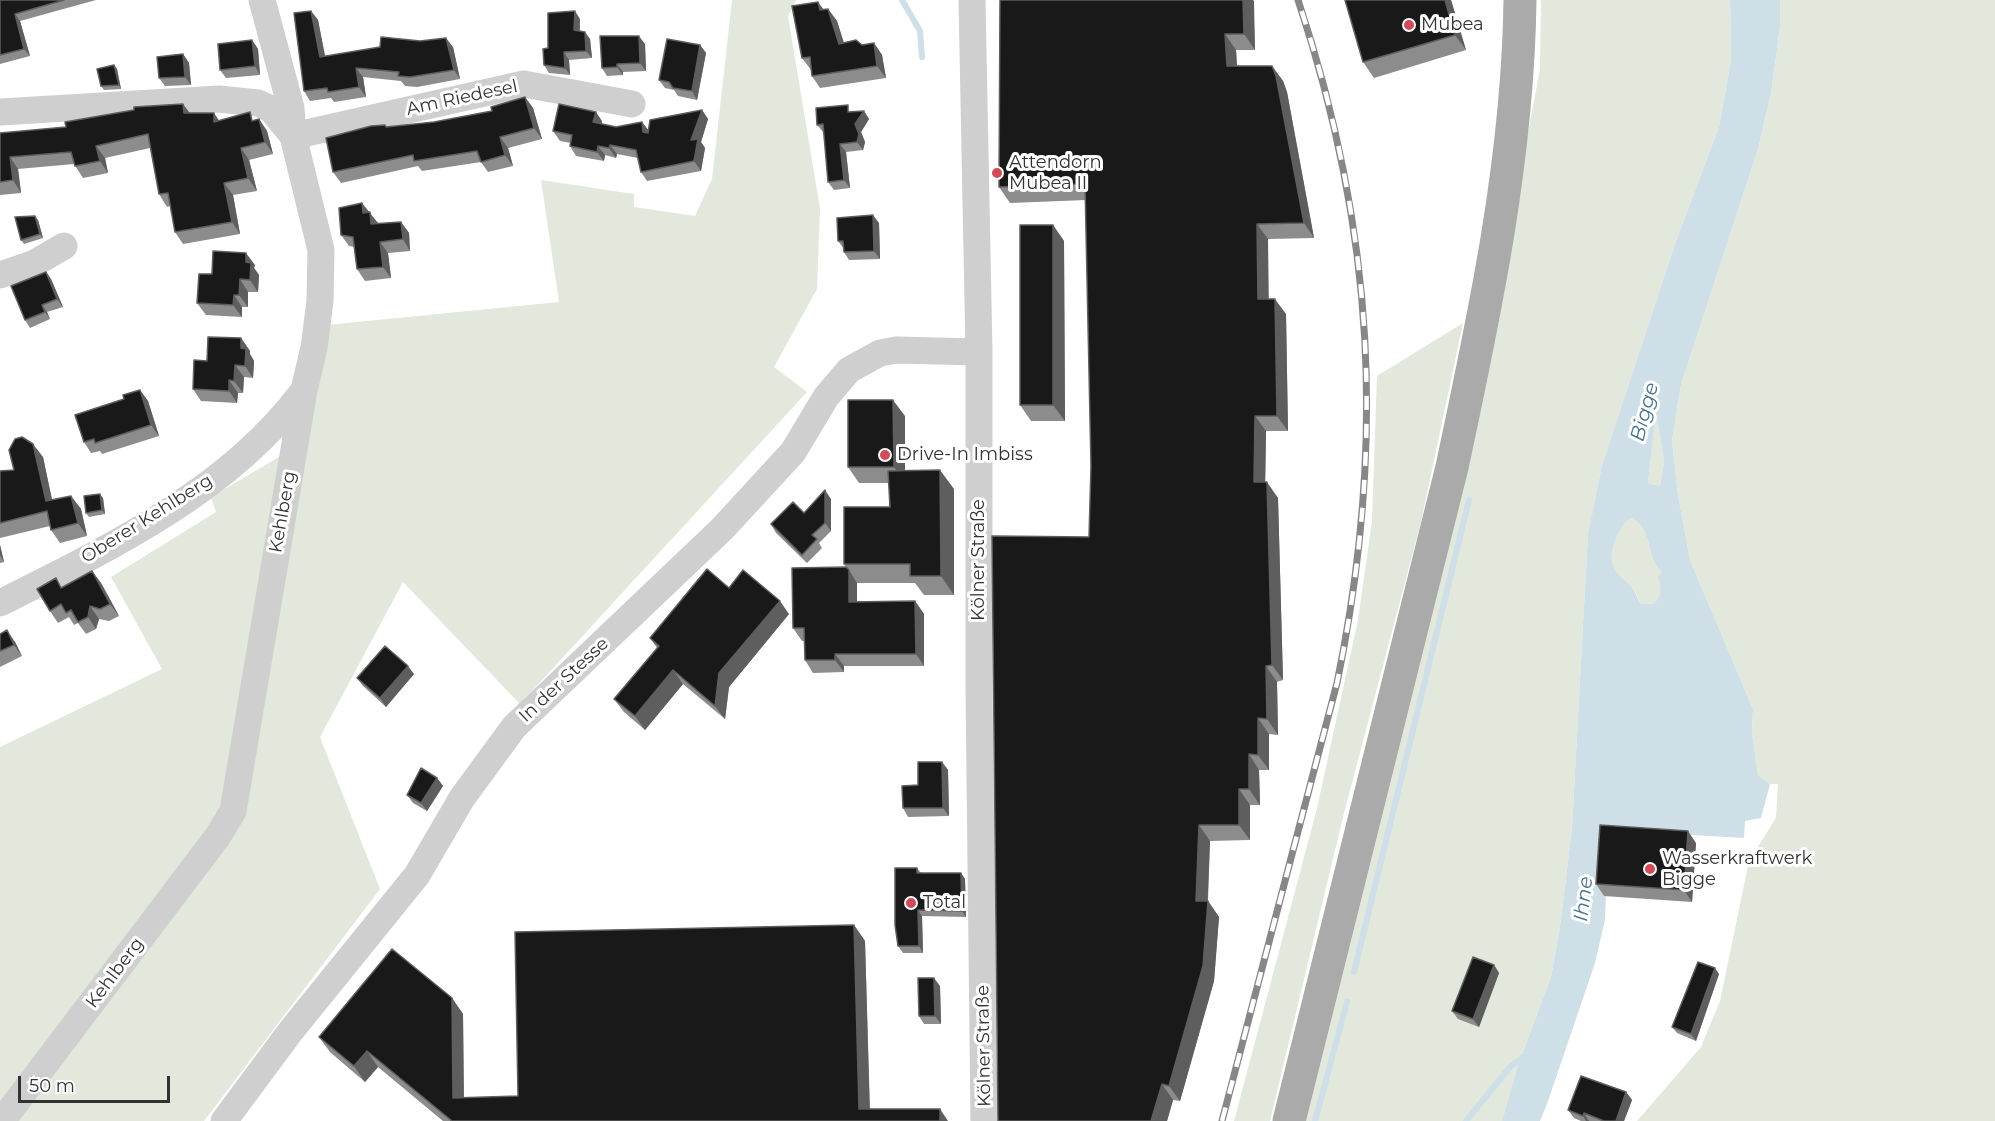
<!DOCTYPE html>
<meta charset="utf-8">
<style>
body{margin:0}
#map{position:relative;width:1995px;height:1121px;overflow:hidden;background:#fff;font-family:Montserrat,sans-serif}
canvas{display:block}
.scale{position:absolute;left:18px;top:1076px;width:152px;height:27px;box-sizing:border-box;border:3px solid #323232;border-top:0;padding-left:8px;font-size:18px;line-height:21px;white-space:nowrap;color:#323232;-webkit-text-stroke:4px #fff;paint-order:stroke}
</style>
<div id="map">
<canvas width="1995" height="1121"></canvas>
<div class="scale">50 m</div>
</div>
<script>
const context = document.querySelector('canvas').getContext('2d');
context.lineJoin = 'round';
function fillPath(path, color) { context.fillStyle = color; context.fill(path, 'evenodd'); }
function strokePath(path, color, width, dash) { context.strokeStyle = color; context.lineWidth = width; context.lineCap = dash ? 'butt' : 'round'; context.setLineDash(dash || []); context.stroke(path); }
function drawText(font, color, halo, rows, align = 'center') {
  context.font = font + ' Montserrat,sans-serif'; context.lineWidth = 6; context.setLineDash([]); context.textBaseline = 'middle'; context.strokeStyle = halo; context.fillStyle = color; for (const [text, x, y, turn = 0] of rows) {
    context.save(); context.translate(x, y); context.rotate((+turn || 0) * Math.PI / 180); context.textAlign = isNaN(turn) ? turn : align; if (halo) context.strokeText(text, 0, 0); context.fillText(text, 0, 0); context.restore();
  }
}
fillPath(new Path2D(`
 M732 0H796L788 16 820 209 817 289 774 367 807 392 520 704 403 582 320 737 380 889 204 1121H0V747L162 669 111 577 216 512 211 497 308 440 327 325 559 302 541 180 634 194V207L695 216 712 179Z
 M1541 0H1730L1731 60 1719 127 1675 244 1602 465 1588 535 1572 827 1561 920 1551 977 1517 1068 1502 1121H1304L1470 442 1540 69Z
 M1780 0H1995V1121H1637L1701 1047 1720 1001 1749 861 1776 818 1778 784H1770L1758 775 1752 732 1753 709 1690 560 1678 495 1672 440 1681 385 1758 149 1771 94 1780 27Z
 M1463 323 1421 522 1344 813 1270 1121H1234L1317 808 1358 620 1372 521 1377 376Z
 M1656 410 1664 461 1660 486 1648 483Z
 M1631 518C1655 530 1645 559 1662 572L1659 582 1662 587 1660 597 1654 604H1641C1637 599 1637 591 1632 587 1625 579 1617 576 1613 566 1607 552 1619 525 1631 518Z`), '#e2e8dc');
fillPath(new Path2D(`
 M1730 0H1780V27L1771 94 1758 149 1681 385 1672 440 1678 495 1690 560 1753 709 1752 732 1758 775 1770 784 1761 818 1745 821 1744 838 1608 830 1605 920 1595 963 1547 1104 1540 1121H1502L1517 1068 1551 977 1561 920 1572 827 1588 534 1602 465 1675 244 1719 127 1731 60ZM1656 412 1664 461 1660 486 1648 483ZM1631 518C1655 530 1645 559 1662 572L1658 577C1661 589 1663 593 1654 604H1641C1637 599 1636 591 1632 587 1625 579 1617 576 1613 565 1608 552 1619 525 1631 518Z`), '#cedfe8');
strokePath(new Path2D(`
 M902 0 920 31 922 57
 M1354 972 1469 500
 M1315 1121 1347 1002
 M1466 1121 1511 1066 1526 1055`), '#cedfe8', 6);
strokePath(new Path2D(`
 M262 0 291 108 293 136 524 84 632 104
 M972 0 979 352V690L984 1121
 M0 112 219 99 258 103 271 109 293 136 321 250 320 301 314 348 304 390 233 811 218 836 2 1121
 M0 275 35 263 64 246
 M0 603C108 549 227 492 301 394
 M224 1121 290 1032 417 875 462 798 514 727 722 529 793 452 826 397 849 370 880 353 896 350 979 352`), '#cfcfcf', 27);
strokePath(new Path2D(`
 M1289 1121 1452 467C1485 313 1518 158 1520 0`), '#aaa', 33);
const rail = new Path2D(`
 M1222 1121 1337 683C1386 445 1375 231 1298 0`);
strokePath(rail, '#878787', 7);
strokePath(rail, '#fff', 4.5, [14]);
fillPath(new Path2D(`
 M0 0H96L20 21 30 56 0 64Z
 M1000 0H1253L1255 50H1236L1237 66H1272L1283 81 1287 92 1314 238 1268 239V299L1286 314 1288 431H1266L1265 482 1278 498 1283 680 1277 682 1278 735 1269 734V770H1259L1260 805H1250V840L1210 841 1208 901 1219 917 1214 981 1180 1101 1173 1100 1167 1121H998L1089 537 1091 466 1086 200 1010 203 999 187Z
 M1345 0H1451L1466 50 1374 78 1363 62Z
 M828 9 837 21 844 43 862 45 874 43 882 55 886 78 820 88 812 76 811 70 802 58 824 10Z
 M311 11 318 20 325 56 453 47 460 79 417 87 405 86 401 81 363 77 366 97 334 102 331 98 310 101 304 91Z
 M580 19V31L590 39 592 58 569 60 570 75 549 73 544 65 548 48Z
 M252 40 258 49 260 75 226 78 220 70Z
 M645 44 646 71 623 72V75L607 76 602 68Z
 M700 45 706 53 697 100 678 96 674 90 665 88 659 80Z
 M183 54 189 63 191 85 165 86 159 78Z
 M114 65 117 69 121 89 104 90 101 86Z
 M525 97 533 108 542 139 508 148 513 166 488 172 481 162 422 171 418 166 341 183 333 172 434 122 492 111Z
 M702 110 708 119 701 142 705 148 701 171 647 181 641 172 638 158 617 154 616 158 605 155 604 161 576 156 570 146 571 143 560 141 553 131 602 121V124L616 127 642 122 648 130Z
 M864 111 869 119 861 132 865 142 863 150 846 152 850 188 834 190 828 182 824 133 817 125 852 112Z
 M189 113 219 120H255L259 119 267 131 273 154 249 160 257 191 233 195 240 234 183 244 175 232 170 206 167 207 159 194 150 148 105 158 108 173 83 178 74 164 18 169 21 193 0 195V133L66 127Z
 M38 220 43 238 24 244 21 240Z
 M401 222 409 233 410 251 388 253 391 278 365 281 357 269 354 247 349 246 341 235 378 224Z
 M879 223 880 259 849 260 844 252V249L838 241Z
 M1053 225 1064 241 1065 421H1031L1020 405Z
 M255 265 254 268 259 275 258 292H248V307H242V317L206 315 197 303Z
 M46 272 51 279 63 307 47 312 50 319 30 328 25 320Z
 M241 338 250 351V354L254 361 253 378 244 377 243 393H238L237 403 201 401 193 389 207 361Z
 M140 390 148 401 159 436 102 454 100 451 91 453 84 442 124 399Z
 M905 416V471L954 489V595H924L915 583H857V602L915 601 924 614V666H844V672L813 673 805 660 804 641H802L793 628 846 567 844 564 890 507 889 483H859L848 467Z
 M43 457 52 500 71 496 81 509 87 536 60 543 51 530 50 526 0 538V471L14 470Z
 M103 498 105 514 89 517 86 513Z
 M831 499V531L819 543 822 548 807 563 776 533 771 524 804 513Z
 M0 545 4 562 0 563Z
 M92 571 101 583 119 616 109 621 99 619 96 629 86 634 78 623 74 625 69 617 58 623 50 611 62 588Z
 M729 588 789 614 729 687 725 719 683 684 645 730 624 712 614 699 657 648 650 638Z
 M0 634 15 642 22 656 0 667Z
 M414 674 386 707 363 686 357 678Z
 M942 762 948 770 949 816 908 817 903 808Z
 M437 778 443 786 427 811 413 803 407 795Z
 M1696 843 1692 902 1604 896 1596 884Z
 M917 868 921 873H961L965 879 966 917 922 916 923 953H903L898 946Z
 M854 925 865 941 870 1109 948 1121H443L378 1067 365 1082 330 1052 319 1037 452 998 463 1014 464 1098 518 1096Z
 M1494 965 1499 973 1479 1027 1458 1019 1452 1011Z
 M1719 974 1696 1041 1677 1033 1672 1027Z
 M940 986 941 1024H924L919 1016Z
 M1626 1092 1632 1100 1624 1121H1581L1574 1118 1568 1110Z`), '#8c8c8c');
fillPath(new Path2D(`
 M1243 0H1253L1254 1 1255 50 1244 34Z
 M1445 0H1451L1466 50 1455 35Z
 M818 2 827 14 820 10Z
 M828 9 837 21 848 56 839 44Z
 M311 11 318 20 327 66 320 57Z
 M575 11 580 19 579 38 574 30Z
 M15 14 20 21 30 56 24 49Z
 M585 32 590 39 592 58 586 51Z
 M1225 34 1236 50 1238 82 1227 66Z
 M639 36 645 44 646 71 640 63Z
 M446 38 453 47 460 79 454 70Z
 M252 40 258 49 260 75 255 66Z
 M874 43 882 55 886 78 877 66Z
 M700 45 706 53 697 100 692 91Z
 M564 52 569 60 570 75 565 68Z
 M183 54 189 63 191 85 185 77Z
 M617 64 623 72V75L617 67Z
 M114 65 117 69 121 89 119 85Z
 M1272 66 1283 81 1287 92 1314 238 1304 223Z
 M356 68 363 77 366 97 359 87Z
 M525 97 533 108 542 139 534 128Z
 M183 104 192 116 184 113Z
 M702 110 708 119 701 142 705 148 701 171 694 161 691 140Z
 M864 111 869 119 861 132 865 142 863 150 857 142 855 124Z
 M596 112 602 121 600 132 593 122Z
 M214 113 222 125 214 122Z
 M259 119 267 131 273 154 265 142Z
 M642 122 649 131V142L643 132Z
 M500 137 508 148 513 166 505 155Z
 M840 144 846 152 850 188 844 180Z
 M610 145 617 154 616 158 609 148Z
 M96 146 105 158 108 173 100 161Z
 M598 146 605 155 604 161 597 152Z
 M241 148 249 160 257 191 248 178Z
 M10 157 18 169 21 193 13 180Z
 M224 183 233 195 240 234 232 222Z
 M362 203 378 223 379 236 363 213Z
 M873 215 879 223 880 259 874 251Z
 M35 216 38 220 43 238 40 234Z
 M401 222 409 233 410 251 403 239Z
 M1257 224 1268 239 1269 315 1258 299Z
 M1053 225 1064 241 1065 421 1053 405Z
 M380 242 388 253 391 278 383 267Z
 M246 253 255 265 254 268 259 275 258 292 250 280 246 262Z
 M46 272 51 279 63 307 57 299Z
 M240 279 248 292V307L239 295Z
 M234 295 242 307V317L233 305Z
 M1275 299 1286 314 1288 431 1277 416Z
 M42 305 47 312 50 319 45 312Z
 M241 338 250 351V354L254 361 253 378 245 366 241 348Z
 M235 365 244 377 243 393 234 381Z
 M229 380 238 393 237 403 229 391Z
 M140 390 148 401 159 436 151 425Z
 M893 400 905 416V483L894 467Z
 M1255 416 1266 431 1265 498 1254 482Z
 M33 444 43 457 55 514 46 501Z
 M940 470 954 489V595L941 576Z
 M1267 482 1278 498 1283 680 1272 665Z
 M825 490 831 499V531L825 523Z
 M100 494 103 498 105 514 102 510Z
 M71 496 81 509 87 536 78 523Z
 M0 545 4 562 0 555Z
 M849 570 857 583V614L849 602Z
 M92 571 101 583 119 616 110 604Z
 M780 601 789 614 729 687 725 719 715 706 719 673Z
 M915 601 924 614V666L916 654Z
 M90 606 99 619 96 629 88 617Z
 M7 630 15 642 22 656 14 645Z
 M835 654 844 666V672L835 660Z
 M408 666 414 674 386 707 380 698Z
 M1266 666 1277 682 1278 735 1267 719Z
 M673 670 683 684 645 730 635 716Z
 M1258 718 1269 734V770L1258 755Z
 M1249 754 1259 770 1260 805 1249 789Z
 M942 762 948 770 949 816 943 808Z
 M437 778 443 786 427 811 421 803Z
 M1239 789 1250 805V840L1239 825Z
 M1199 825 1210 841 1207 916 1196 901Z
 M1688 831 1696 843 1692 902 1684 890Z
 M961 873 965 879 966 917 962 911Z
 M1208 901 1219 917 1214 981 1180 1101 1169 1086Z
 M918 910 922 916 923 953 919 946Z
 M854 925 865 941 870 1121 859 1109Z
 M1494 965 1499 973 1479 1027 1473 1019Z
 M1715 968 1719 974 1696 1041 1691 1034Z
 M934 978 940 986 941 1024 935 1016Z
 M452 998 463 1014 464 1114 453 1098Z
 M367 1051 378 1067 365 1082 354 1066Z
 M1162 1084 1173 1100 1167 1121H1151Z
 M1626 1092 1632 1100 1624 1121H1616Z
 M940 1109 948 1121H940Z
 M1584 1113 1589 1121H1586L1583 1116Z`), '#5e5e5e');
const building = new Path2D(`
 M0 0H64L15 14 24 49 0 55Z
 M1000 0H1243L1244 34H1225L1227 66H1272L1276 76 1304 223 1257 224 1258 299H1275L1277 416H1255L1254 482H1267L1272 665 1266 666 1267 719 1258 718V755L1249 754V789H1239V825H1199L1196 901H1208L1203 966 1169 1086 1162 1084 1151 1121H998L992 536 1089 537 1091 466 1085 184 999 187Z
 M1345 0H1445L1455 35 1363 62Z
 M818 2 820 10 828 9 839 44 856 40 862 45 874 43 877 66 812 76 810 57 802 58 792 6Z
 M311 11 320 57 380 47 381 37 420 41 446 38 454 70 410 77 398 76 399 72 356 68 359 87 328 92 327 88 304 91 294 13Z
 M575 11 574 30 585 32 586 51 564 52 565 68 544 65 543 49 548 48V13Z
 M600 36H639L640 63 617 64V67L602 68Z
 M667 39 700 45 692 91 673 88 669 82 659 80Z
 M252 40 255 66 220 70 218 44Z
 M183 54 185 77 159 78 157 57Z
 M114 65 119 85 101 86 97 69Z
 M525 97 534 128 500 137 505 155 481 162 477 151 414 161 413 155 333 172 326 138 371 126 385 125 386 127 434 122 492 111 491 107Z
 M183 104 184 113H214V122L250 112 252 121 259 119 265 142 241 148 248 178 224 183 232 222 175 232 168 193 159 194 148 134 96 146 100 161 75 166 71 152 10 157 13 180 0 182V133L66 127 65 122 134 110V107Z
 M559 104 596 112 593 122 616 127 642 122 643 132 648 133 650 120 702 110 691 140 698 139 694 161 641 172 636 150 610 145 609 148 598 146 597 152 570 146 572 135 553 131Z
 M848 105V112L864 111 855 124 859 134 857 142 840 144 844 180 828 182 823 124 817 125 816 108Z
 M362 203 363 213 370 212 371 224 401 222 403 239 380 242 383 267 357 269 353 237 341 235 339 208Z
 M873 215 874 251 844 252 843 241H838L837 218Z
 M35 216 40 234 21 240 15 217Z
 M1020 225H1053V405H1020Z
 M213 251 246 253V262L251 263 250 280 240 279 239 295H234L233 305 197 303 199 274H212Z
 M46 272 57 299 42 305 45 312 25 320 11 286Z
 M208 337 241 338V348L246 349 245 366 235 365 234 381 229 380V391L193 389 194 360 207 361Z
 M140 390 151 425 95 443 94 439 84 442 75 415 124 399 123 395Z
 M848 400H893L894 467H848Z
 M22 437 33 444 46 501 71 496 78 523 51 530 47 511 0 523V471L14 470 9 450 15 439Z
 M940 470 941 576H910V564H844V507H890L888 471Z
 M825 490V523L812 535 817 539 802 555 771 524 793 502 804 513Z
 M100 494 102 510 86 513 84 496Z
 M846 567 849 570V602L915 601 916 654H835V660H805L804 628H793L792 568Z
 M707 569 729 588 743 570 780 601 719 673 715 706 673 670 635 716 614 699 659 646 650 638Z
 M92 571 110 604 100 609 90 606 88 617 78 622 71 610 66 613 61 604 50 611 37 589 56 578 61 588Z
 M7 630 14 645 0 651V634Z
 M385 646 408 666 380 698 357 678Z
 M918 762H942L943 808H903L902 786 918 785Z
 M421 768 437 778 421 803 407 795Z
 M1600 825 1688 831 1684 890 1596 884Z
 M895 868H917V873H961L962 911 918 910 919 946H898L895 925Z
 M854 925 859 1109H940V1121H452L367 1051 354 1066 319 1037 392 949 452 998 453 1098 518 1096 515 932Z
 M1473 957 1494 965 1473 1019 1452 1011Z
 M1698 962 1715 968 1691 1034 1672 1027Z
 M918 978H934L935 1016H919Z
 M1581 1076 1626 1092 1616 1121H1604L1584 1113 1583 1116 1568 1110Z`);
fillPath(building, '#191919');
strokePath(building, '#5e5e5e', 1.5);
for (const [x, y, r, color] of [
 [1409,25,6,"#d34a58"],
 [997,173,6,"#d34a58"],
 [885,455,6,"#d34a58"],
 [1650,869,6,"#d34a58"],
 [911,903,6,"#d34a58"]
]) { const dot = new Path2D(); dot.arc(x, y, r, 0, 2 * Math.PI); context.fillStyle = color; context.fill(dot); strokePath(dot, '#fff', 2); }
drawText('18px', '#323232', '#fff', [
 ["Mubea",1421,25],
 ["Attendorn",1009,163],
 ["Mubea II",1009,184],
 ["Drive-In Imbiss",897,455],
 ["Wasserkraftwerk",1662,859],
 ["Bigge",1662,880],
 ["Total",923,903]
], 'left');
drawText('18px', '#323232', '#fff', [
 ["Am Riedesel",462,98,-12],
 ["Kehlberg",283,512,-80],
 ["Oberer Kehlberg",147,519,-32],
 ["Kölner Straße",979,560,-90],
 ["In der Stesse",564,680,-43],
 ["Kehlberg",115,973,-53],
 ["Kölner Straße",984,1046,-91]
]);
drawText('italic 20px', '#48738c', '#fff', [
 ["Bigge",1645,412,-75],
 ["Ihne",1584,899,-83]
]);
</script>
